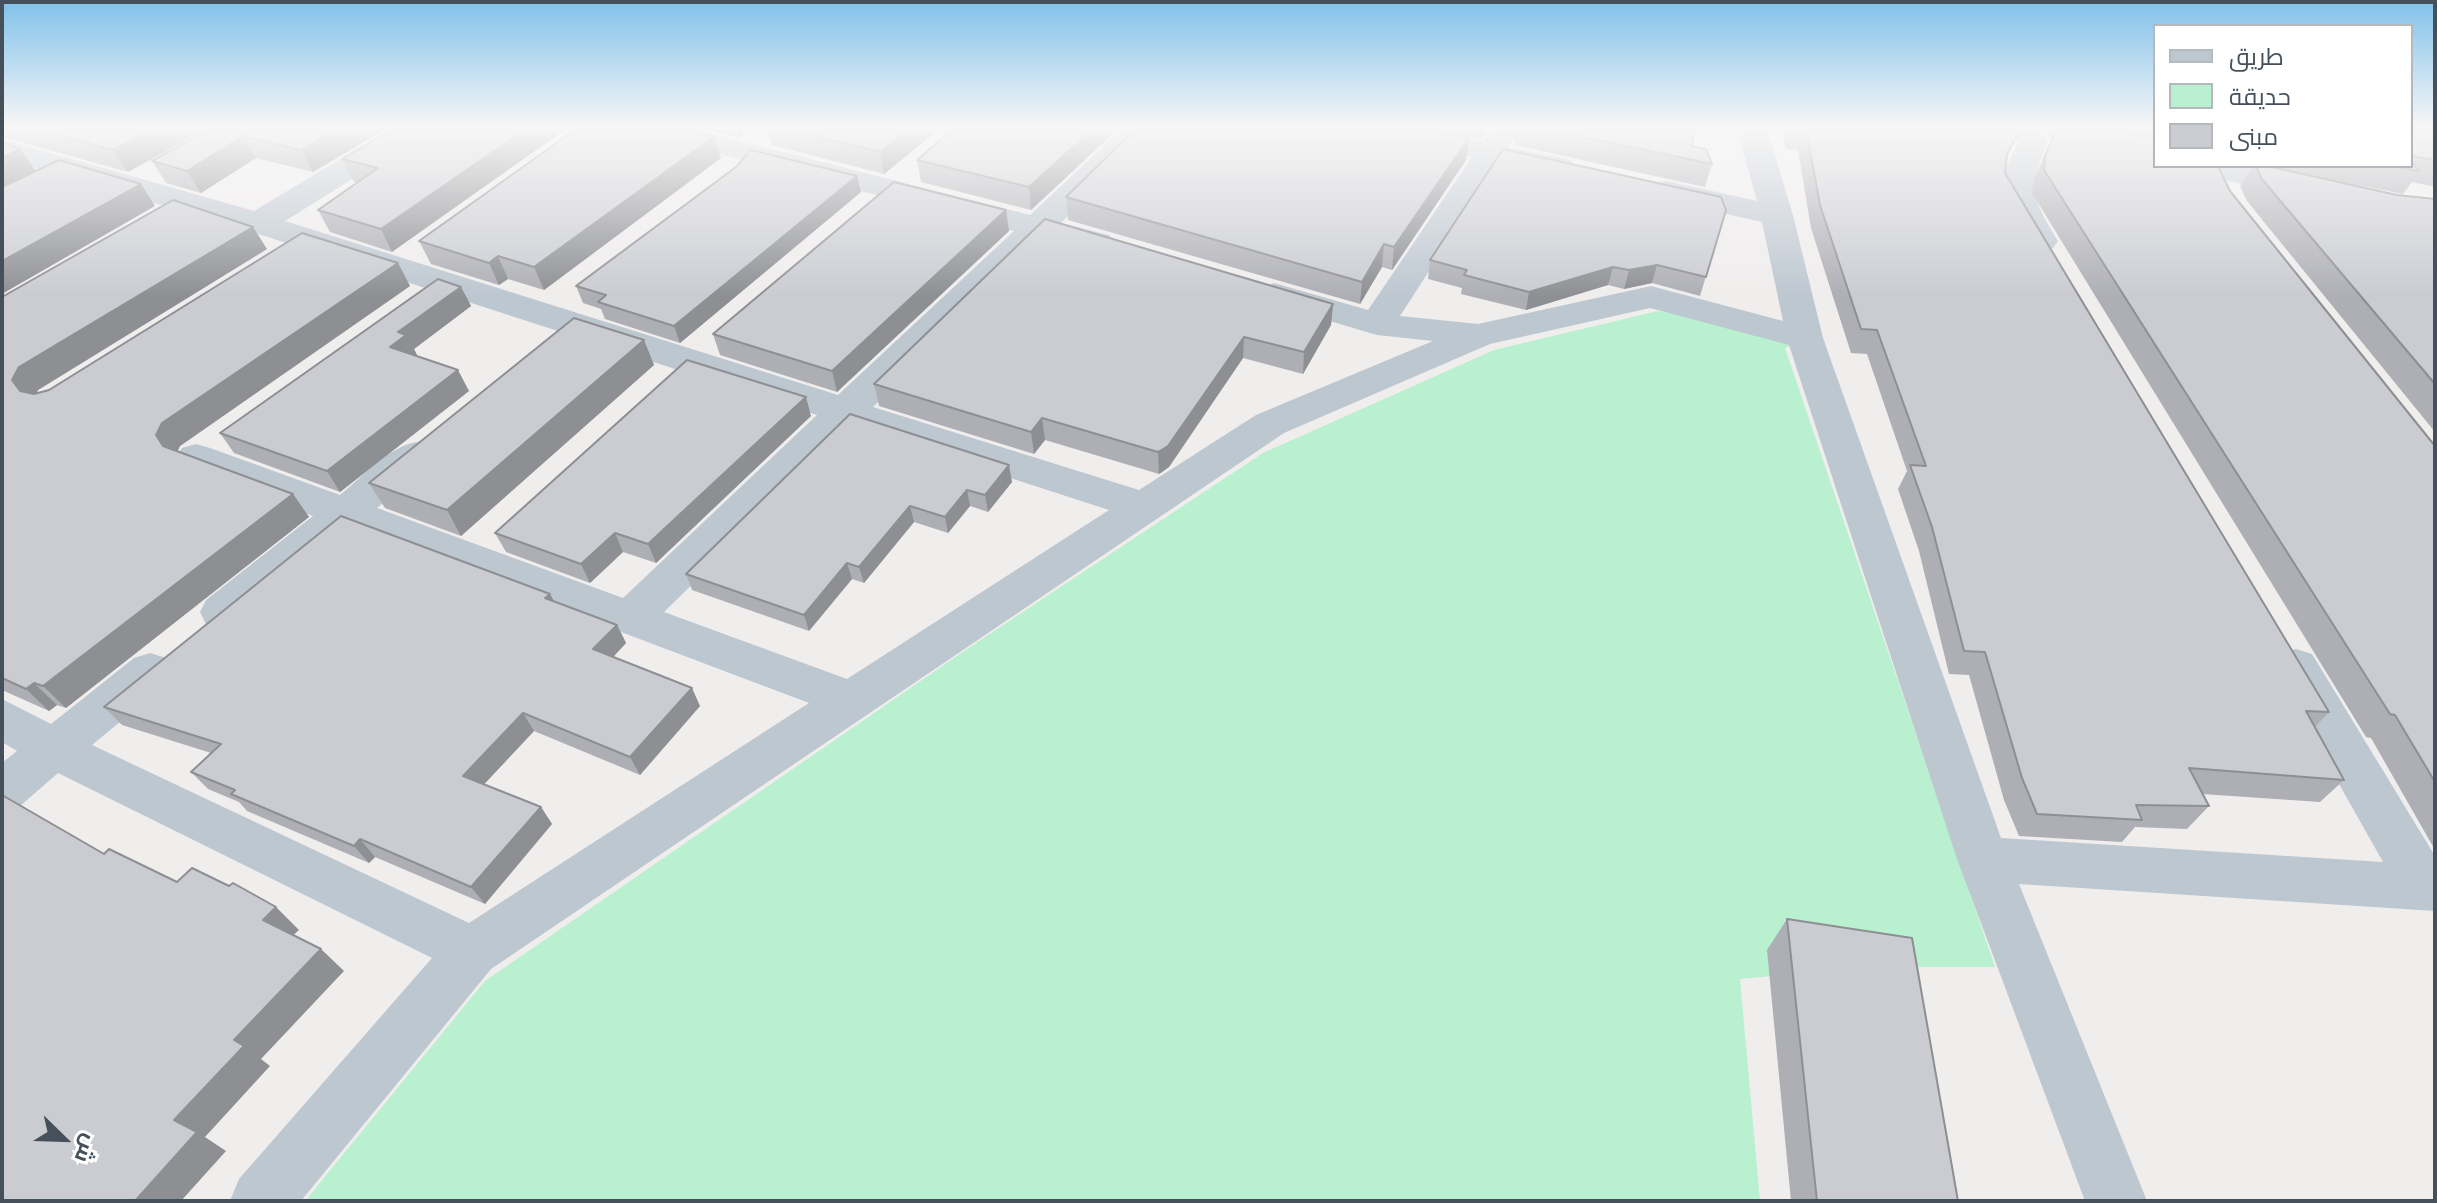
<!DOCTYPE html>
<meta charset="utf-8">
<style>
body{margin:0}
#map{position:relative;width:2437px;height:1203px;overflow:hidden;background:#f0eded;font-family:"Nunito Sans",Cairo,sans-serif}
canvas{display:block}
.frame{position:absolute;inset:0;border:4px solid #45505b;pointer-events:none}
.legend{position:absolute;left:2153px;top:24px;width:260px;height:144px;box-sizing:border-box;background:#fff;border:2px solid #b5b9bd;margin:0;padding:10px 14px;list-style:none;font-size:24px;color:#45505b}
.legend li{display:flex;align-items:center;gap:16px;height:40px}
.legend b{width:40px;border:2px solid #b5b9bd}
.north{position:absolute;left:24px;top:1099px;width:80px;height:80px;-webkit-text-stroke:6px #fff;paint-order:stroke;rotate:113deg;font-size:22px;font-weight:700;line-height:32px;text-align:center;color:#45505b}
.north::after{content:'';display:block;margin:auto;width:28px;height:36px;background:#45505b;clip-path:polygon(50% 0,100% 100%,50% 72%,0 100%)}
</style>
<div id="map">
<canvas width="2437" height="1203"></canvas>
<div class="frame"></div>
<ul class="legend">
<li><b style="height:10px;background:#bdc7d0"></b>طريق</li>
<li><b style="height:22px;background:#b9f0d0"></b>حديقة</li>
<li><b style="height:22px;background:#caccd2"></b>مبنى</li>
</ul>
<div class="north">ش</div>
</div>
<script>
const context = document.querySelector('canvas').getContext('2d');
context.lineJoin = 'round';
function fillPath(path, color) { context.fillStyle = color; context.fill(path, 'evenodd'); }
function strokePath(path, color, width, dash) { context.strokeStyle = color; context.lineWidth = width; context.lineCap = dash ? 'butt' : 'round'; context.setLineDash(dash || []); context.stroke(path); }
fillPath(new Path2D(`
 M1658 311 1805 338 1785 348 1995 967H1868L1740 979 1760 1201H305L485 981 967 649 1263 453 1494 350Z`), '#b9f0d0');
fillPath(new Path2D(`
 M391 129H427L423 135 285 221 838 395 1014 231 646 135 642 129H692L1030 215 1122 129H1154L1061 223 1109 235 1114 242 1109 249 1097 252 1045 239 873 407 1139 490 1256 415 1433 341 1377 335 1262 301 1256 294 1262 287 1274 283 1368 310 1472 157 1371 135 1367 129H1423L1483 141 1491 129H1521L1509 147 1570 160 1575 167 1570 174 1559 176 1499 163 1400 316 1478 324 1651 286 1783 321 1762 222 1655 198 1650 191 1655 184 1666 181 1757 201 1737 129H1767L1793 215 1823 338 2001 838 2383 862 2273 667 2280 654 2296 649 2312 654 2435 856V911L2019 884 2147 1201H2085L1957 859 1789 345 1650 308 1490 344 1284 433 491 969 301 1201H230L239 1179 432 958 58 773 20 806 2 812V763L17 751 2 742V699L51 724 134 658 150 653 166 658 173 671 166 684 92 745 469 923 809 703 351 530 238 624 222 629 206 624 200 612 206 600 313 516 182 466 176 457 182 448 196 444 210 448 340 495C366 474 400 433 434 443L440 452 434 461 377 508 623 598 817 415 246 230 2 158V139L254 211ZM853 427 1109 510 847 679 664 612Z
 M2010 129H2040L2048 142C2027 189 2032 198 2058 241L2053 248 2041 251 2029 248C1998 203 1993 192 2018 142Z
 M2189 166H2247L2318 182 2323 189 2318 196 2307 199 2194 173Z`), '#bdc7d0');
fillPath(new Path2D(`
 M2 129H206L128 172 2 137Z
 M210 129H386L313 172 256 158 201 193 166 183 152 161Z
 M393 129 392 252 330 232 318 210 357 182H354L342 159Z
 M703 129H747L739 138Z
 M768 129H939L884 174 772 145Z
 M1118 129 1031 210 921 182 917 160Z
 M1435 129H1489L1481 139Z
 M1517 129H1694L1692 146 1712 164 1705 187 1514 145Z
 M1782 129H2021L2007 157 2005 173 2329 712 2315 727 2344 780 2320 802 2202 794 2209 806 2187 829 2135 827 2122 842 2019 836 2004 800 1969 675 1949 674 1919 551 1898 489 1907 471 1867 354 1851 353 1811 228 1798 150 1786 149Z
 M2042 129H2155V166L2230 191 2435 446V850L2371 738 2366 737 2032 193 2034 179 2051 140Z
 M2411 129H2435V187L2412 182 2403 194 2308 175 2397 195 2435 199V432L2247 201 2240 186 2253 166H2411Z
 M1469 138 1466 160 1392 270 1382 267 1360 304 1068 220 1066 197Z
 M721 158 544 290 508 279 499 285 431 264 419 241Z
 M857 176 861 192 680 343 605 319 601 309 583 303 576 286Z
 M1006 210 1009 231 837 392 720 355 713 334Z
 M1726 210 1700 296 1652 283 1624 289 1608 285 1526 310 1461 294 1462 288 1428 279 1430 260Z
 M267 249 38 390 37 393 49 390 398 263 410 286 180 446 177 451 293 494 309 517 66 708 57 705 49 711 2 690V297Z
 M461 287 471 306 414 349 417 355 416 356 469 391 340 492 234 453 220 433Z
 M1333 304 1331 325 1303 374 1243 358 1169 467 1159 474 1045 440 1034 454 879 406 874 384Z
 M644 340 654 365 461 536 385 508 369 483Z
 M850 414 1012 482 988 512 970 506 948 533 914 522 864 583 852 579 809 631 692 590 686 574Z
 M811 416 656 563 623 552 590 583 506 552 495 533Z
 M550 594 554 602 617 625 626 643 613 657 700 706 640 775 534 731 484 784 541 807 552 824 485 904 375 857 369 863 247 811 239 802 208 789 191 772 211 753 122 725 104 707Z
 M1787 919 1958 1201H1791L1767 950Z`), '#aeafb5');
fillPath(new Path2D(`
 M152 129H206L128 172 113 150Z
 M337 129H386L313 172 301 150Z
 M526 129H566L392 252 381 229Z
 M736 129H747L739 138Z
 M908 129H939L884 174 880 152Z
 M1093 129H1118L1031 210 1029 187Z
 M1482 129H1489L1481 139Z
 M243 136 256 158 201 193 187 171Z
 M715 136 721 158 544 290 534 267Z
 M1469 138 1466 160 1392 270 1394 247Z
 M20 149 36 171 2 189V158Z
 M857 176 861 192 680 343 674 326Z
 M141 184 155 206 2 294V261Z
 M1006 210 1009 231 837 392 832 371Z
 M253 227 267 249 38 390 32 404 12 380 19 367Z
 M1384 244 1382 267 1360 304 1362 282Z
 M498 256 508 279 499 285 489 263Z
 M398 263 410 286 180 446 174 459 156 435 162 423Z
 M1657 265 1652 283 1624 289 1629 270Z
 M1613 267 1608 285 1526 310 1529 292Z
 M461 287 471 306 414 349 417 355 402 367 390 347 398 332Z
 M1333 304 1331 325 1303 374 1304 352Z
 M1244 337 1243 358 1169 467 1159 474 1158 452Z
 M644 340 654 365 461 536 447 510Z
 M458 370 469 391 340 492 327 471Z
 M806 397 811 416 656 563 648 544Z
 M1042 418 1045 440 1034 454 1031 432Z
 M1009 465 1012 482 988 512 985 495Z
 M967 490 970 506 948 533 945 517Z
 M293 494 309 517 66 708 43 686Z
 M910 506 914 522 864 583 859 567Z
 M615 533 623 552 590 583 581 564Z
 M847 563 852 579 809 631 804 615Z
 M550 594 560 612 545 598Z
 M617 625 626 643 603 668 593 649Z
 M34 683 57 705 49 711 26 689Z
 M692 688 700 706 640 775 630 757Z
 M523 713 534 731 476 793 463 776Z
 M541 807 552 824 485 904 471 887Z
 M360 839 375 857 369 863 354 846Z
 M276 907 299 930 286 942 263 920Z
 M321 949 344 971 261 1059 270 1066 205 1137 226 1151 181 1201H135L174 1120 234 1040Z`), '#8d8f93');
const building = new Path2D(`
 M36 129H152L113 150Z
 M210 129H337L301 150 243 136 187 171 152 161Z
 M393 129H526L381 229 318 210 378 168 342 159Z
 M576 129H688L715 136 534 267 498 256 489 263 419 241Z
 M788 129H908L880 152Z
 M953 129H1093L1029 187 917 160Z
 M1135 129H1429L1469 138 1394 247 1384 244 1362 282 1066 197Z
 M1544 129H1694L1692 146 1706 149 1712 164Z
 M1806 129H2020L2007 154 2005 173 2329 712 2306 711 2344 780 2189 768 2209 806 2136 805 2142 820 2037 814 2022 778 1985 652 1964 651 1932 527 1910 465 1926 466 1877 330 1861 329 1820 205Z
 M2057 129H2118L2155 139V166H2218L2230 191 2435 446V782L2395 715 2390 714 2044 170 2045 156Z
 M2411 129H2435V160L2411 156Z
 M2 143 20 149 2 158Z
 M1503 149 1721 197 1726 210 1706 277 1657 265 1629 270 1613 267 1529 292 1464 275 1467 270 1430 260Z
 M751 150 857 176 674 326 598 302 606 295 576 286 736 167Z
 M59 160 141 184 2 261V187Z
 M2411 161 2419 171 2392 166H2411Z
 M2256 166H2267L2397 195 2435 199V384L2261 178Z
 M894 182 1006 210 832 371 713 334Z
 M173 200 253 227 19 367 12 380 20 391 34 394 49 390 302 233 398 263 162 423 156 435 163 446 293 494 43 686 34 683 26 689 2 678V297Z
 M1045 219 1333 304 1304 352 1244 337 1168 446 1158 452 1042 418 1031 432 874 384Z
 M438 279 461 287 398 332 406 335 390 347 458 370 327 471 220 433Z
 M574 318 644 340 447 510 369 483Z
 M687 360 806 397 648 544 615 533 581 564 495 533Z
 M850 414 1009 465 985 495 967 490 945 517 910 506 859 567 847 563 804 615 686 574Z
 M341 516 550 594 545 598 617 625 593 649 692 688 630 757 523 713 463 776 541 807 471 887 360 839 354 846 231 794 235 790 191 772 221 744 104 707Z
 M2 795 104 854 109 849 177 882 192 868 229 886 233 883 276 907 263 920 321 949 234 1040 244 1046 174 1120 197 1132 135 1201H2Z
 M1787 919 1912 938 1958 1201H1817Z`);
fillPath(building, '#caccd2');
strokePath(building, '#8d8f93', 2);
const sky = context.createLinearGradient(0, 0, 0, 297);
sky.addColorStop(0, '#80c1ea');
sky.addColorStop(0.43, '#f8f7f7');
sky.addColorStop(1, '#f8f7f700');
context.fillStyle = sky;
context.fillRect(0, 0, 2437, 297);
</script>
